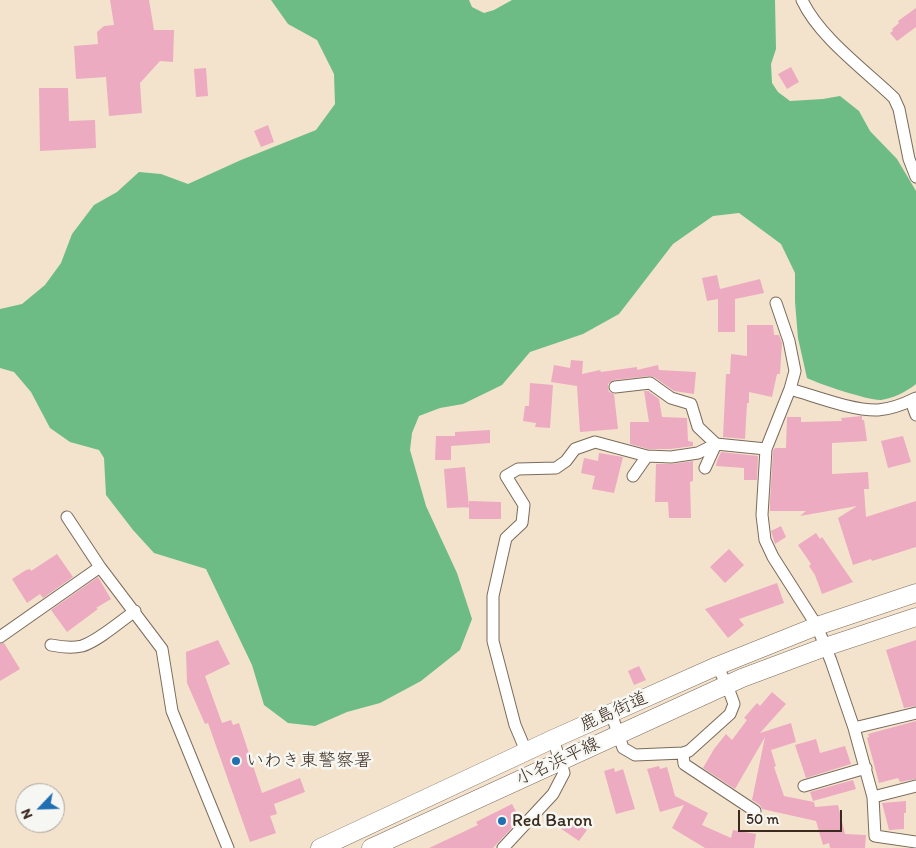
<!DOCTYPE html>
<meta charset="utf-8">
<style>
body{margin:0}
#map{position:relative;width:916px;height:848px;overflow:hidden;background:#f3e3cc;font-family:Itim,sans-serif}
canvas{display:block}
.north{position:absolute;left:15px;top:783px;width:50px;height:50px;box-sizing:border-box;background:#f6f6f2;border:1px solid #aba49d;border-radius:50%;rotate:246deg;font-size:14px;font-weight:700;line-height:20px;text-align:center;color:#3b2a1e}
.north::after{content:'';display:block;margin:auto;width:18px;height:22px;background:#1f6fb2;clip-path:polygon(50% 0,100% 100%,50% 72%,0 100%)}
.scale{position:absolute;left:738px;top:810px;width:104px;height:22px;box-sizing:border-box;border:2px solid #3b2a1e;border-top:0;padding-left:6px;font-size:15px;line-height:18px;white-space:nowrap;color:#3b2a1e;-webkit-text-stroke:4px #f6f6f2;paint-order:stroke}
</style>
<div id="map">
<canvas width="916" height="848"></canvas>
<div class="north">N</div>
<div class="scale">50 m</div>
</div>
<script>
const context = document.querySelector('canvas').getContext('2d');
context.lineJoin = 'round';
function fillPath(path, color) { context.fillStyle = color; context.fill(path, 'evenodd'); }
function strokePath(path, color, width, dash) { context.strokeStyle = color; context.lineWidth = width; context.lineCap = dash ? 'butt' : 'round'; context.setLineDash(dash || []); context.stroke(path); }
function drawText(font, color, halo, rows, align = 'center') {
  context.font = font + ' Itim,"Klee One",sans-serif'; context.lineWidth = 5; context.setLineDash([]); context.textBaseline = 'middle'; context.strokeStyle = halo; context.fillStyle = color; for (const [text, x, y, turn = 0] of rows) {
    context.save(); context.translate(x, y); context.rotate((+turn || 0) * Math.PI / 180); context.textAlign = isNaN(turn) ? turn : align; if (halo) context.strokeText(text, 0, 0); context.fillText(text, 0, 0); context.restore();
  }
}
fillPath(new Path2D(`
 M271 0H469L472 7 484 13 494 10 512 0H775L776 49 771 64 772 83 778 92 790 101 823 99 840 96 859 111 870 131 897 159 916 191V384C906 392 894 398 881 400 870 401 819 384 807 378L798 338 795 302V273L781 244 739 213 713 216 673 244 619 314 583 334 530 352 502 385 463 404 440 408 419 416 412 433 410 450 426 506 457 573 472 619 460 650 421 681 380 703 347 712 315 726 288 723 264 705 252 665 206 569 154 553 133 530 106 495 104 458 99 450 70 442 50 428 31 392 14 372 0 368V309L22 304 45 285 61 263 72 234 94 205 117 192 139 172 161 174 188 184 241 160 316 130 335 104 334 74 317 40 288 24Z`), '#6dbc86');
fillPath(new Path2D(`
 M110 0H149L154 30H174L173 62 160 61 140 83 142 113 109 116 106 77 76 79 74 46 98 44 97 32 104 26 114 25Z
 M916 8V27L897 41 890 33 893 31 892 29 899 23 898 21Z
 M791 67 799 82 787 89 778 74Z
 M206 68 208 96 196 97 194 69Z
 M39 88H68L69 121 95 120 96 148 40 151Z
 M268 125 274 142 261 147 254 131Z
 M717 275 720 289 760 279 764 293 735 299V332H718V299L707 301 702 278Z
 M747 325H773L774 335H779L782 343 780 374H777L772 397 749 392V403H747L745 439 723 437 726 374H730L731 354 747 356Z
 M571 360 583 361 582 374 600 370 601 372 637 367V370L658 365 659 370 696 372 694 394 674 391 654 377 650 376 614 380 608 384V387L609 392 614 394 618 429 580 432 577 386 551 382 554 365 570 368Z
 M530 383 553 385 550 428 535 427 536 423 523 421 525 406H529Z
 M644 391H648L659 399 662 417 687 418 688 441 693 442V446L671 449H648L630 444V422H649Z
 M862 416V420H864L867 441 832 443V474L868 472 869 489H864L866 517 916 501V547L872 561 871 559 853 565 838 518 857 506 800 516 806 511H770V500L773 451 775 448H786L787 417H801V422L842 421 841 418Z
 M490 430V443L451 446V460H435L436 436H455V432Z
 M903 436 911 462 888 468 881 441Z
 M721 452 758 456 757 480H744V468L716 466 717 461Z
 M599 453 623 457 614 493 592 489 595 476 581 473 584 458 598 461Z
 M693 461V481L690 482 691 518H669L668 502H655L656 464H672Z
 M465 467 469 507 447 508 444 469Z
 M469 501 501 502V519H469Z
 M781 526 786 537 775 544 771 531Z
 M816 533 820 539 822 537 853 582 822 594 815 575 809 566 811 564 798 545Z
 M729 549 744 565 725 583 710 567Z
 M57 554 73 577 43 598 40 594 27 603 12 579 26 570 30 569 31 571Z
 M98 577 111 599 96 608 98 609 67 632 51 610Z
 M777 583 784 603 739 619 744 625 728 638 705 609Z
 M218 640 230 664 205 676 222 723 231 720 233 725 239 723 262 793 300 778 305 792 274 804 277 814 270 816 276 833 250 842 208 723 205 724 187 683 186 652Z
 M916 640V706L904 708 886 650Z
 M4 643 20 669 0 681V644Z
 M639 666 646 680 634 685 628 671Z
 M772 692 786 704 760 733 791 723 796 742 771 750 776 766 774 767 784 796 814 802 815 807 838 805 845 834 866 835 865 848H830L829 843 823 845 816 821 762 809 760 805 752 800 765 737 735 789 703 768 714 749 726 734 732 740 747 720 744 718 757 703 760 706Z
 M916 721V779L900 782 898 778 879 783 867 738 869 737 868 734Z
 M816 739 820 753 845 746 851 764 806 778 795 745Z
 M659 766 660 769 667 767 675 796 708 813 702 825 731 838 733 830 756 834 754 848H705L672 828 684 805 660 812 647 769Z
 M614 768 615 772 623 769 635 809 616 814 604 771Z
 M853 780 856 789 813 801 810 792Z
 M906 801V813H904V829L889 830 882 803Z
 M512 804 520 819 493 848H429L478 825 476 822Z
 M568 817 587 830 579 841 560 828Z`), '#ecabc1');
const street = new Path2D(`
 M802 0C819 37 865 70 894 98L899 109 909 159 916 177
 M776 303 789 341 795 371 790 389 766 449 762 515 765 540 773 557 817 626 831 661 854 728 873 797 916 786
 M615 387 650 383 671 398 691 404 698 427 716 444 705 468
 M790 389C815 396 853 411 878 410 891 409 904 404 916 398
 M911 401 916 415
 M633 476 647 456
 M67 517 100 567 162 649 172 711 228 848
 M0 637 100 567
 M51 645C61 647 73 648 82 646 98 641 121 621 135 611
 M611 713 623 748 635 755 683 753 689 751 730 714 734 704 727 685 717 666
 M854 728 916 713
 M526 751 515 725 493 641V596L506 538 522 523 524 505 506 476 518 469 556 468 566 461 575 449 595 442 647 456 671 457 698 453 716 444 766 449
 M683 753 684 764 755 811
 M804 786 866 768
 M873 797 875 836 916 842
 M503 848 553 794 564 773 553 739`);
const primary = new Path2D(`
 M320 848 553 739 717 666 817 626 916 593
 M371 848 742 678 825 647 916 617`);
strokePath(street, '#7b6b5b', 13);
strokePath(primary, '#7b6b5b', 19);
strokePath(street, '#fff', 11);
strokePath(primary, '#fff', 18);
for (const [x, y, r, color] of [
 [236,761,5,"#1f6fb2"],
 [502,821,5,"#1f6fb2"]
]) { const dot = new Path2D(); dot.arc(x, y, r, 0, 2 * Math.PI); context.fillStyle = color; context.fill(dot); strokePath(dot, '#f6f6f2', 2); }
drawText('18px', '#3b2a1e', '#f6f6f2', [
 ["鹿島街道",614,712,-24],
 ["小名浜平線",558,762,-25]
]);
drawText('18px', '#3b2a1e', '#f6f6f2', [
 ["いわき東警察署",246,761],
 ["Red Baron",512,821]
], 'left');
</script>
